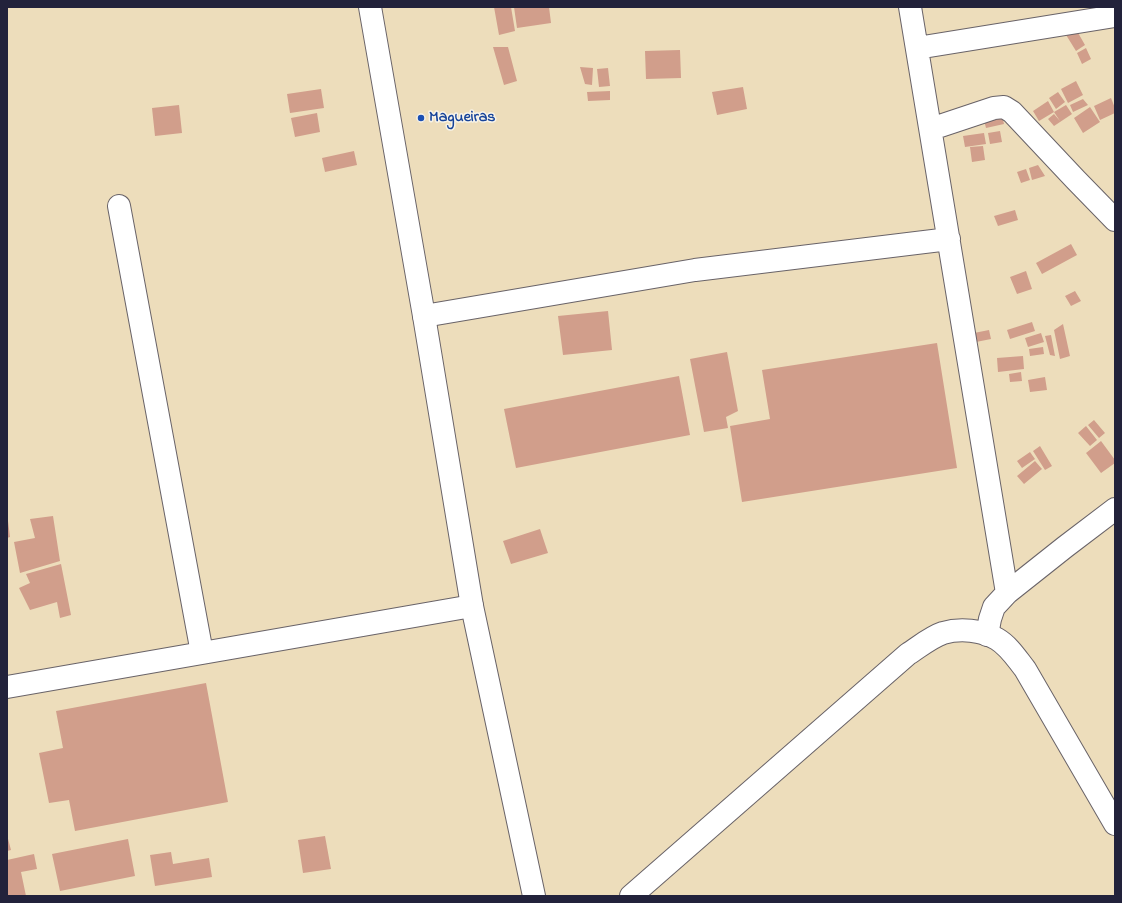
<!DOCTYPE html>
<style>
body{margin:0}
#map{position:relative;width:1122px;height:903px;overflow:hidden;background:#edddbb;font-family:"Indie Flower",sans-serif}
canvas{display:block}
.frame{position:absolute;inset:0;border:8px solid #22223b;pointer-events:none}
</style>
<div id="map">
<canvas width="1122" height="903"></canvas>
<div class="frame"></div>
</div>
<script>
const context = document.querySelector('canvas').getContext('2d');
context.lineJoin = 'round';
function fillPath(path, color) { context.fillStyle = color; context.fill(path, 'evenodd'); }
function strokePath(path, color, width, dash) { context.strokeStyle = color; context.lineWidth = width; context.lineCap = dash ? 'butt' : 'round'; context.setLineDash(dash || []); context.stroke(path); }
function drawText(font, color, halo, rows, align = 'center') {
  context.font = font + ' "Indie Flower",sans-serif'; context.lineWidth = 3; context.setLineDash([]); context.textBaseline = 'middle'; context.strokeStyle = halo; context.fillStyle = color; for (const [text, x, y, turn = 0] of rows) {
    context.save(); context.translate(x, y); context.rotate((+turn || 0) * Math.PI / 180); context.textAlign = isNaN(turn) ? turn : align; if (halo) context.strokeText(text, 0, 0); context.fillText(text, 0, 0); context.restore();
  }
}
fillPath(new Path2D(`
 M494 7H511L515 31 499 35Z
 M514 7H549L551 23 517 28Z
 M1073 24 1085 45 1076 51 1063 30Z
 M493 47H508L517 81 504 85Z
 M1086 48 1091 59 1082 64 1077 53Z
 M680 50 681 78 646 79 645 51Z
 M580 67 593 68 592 85 585 84Z
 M608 68 610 86 599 87 597 69Z
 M1076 81 1083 95 1068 103 1061 89Z
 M743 87 747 109 717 115 712 92Z
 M321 89 324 108 290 113 287 94Z
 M610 91V100L588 101 587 92Z
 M1058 92 1065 102 1056 109 1049 98Z
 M1111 98 1115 108V113L1100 120 1094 106Z
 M1083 99 1088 105 1073 112 1070 105Z
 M1048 101 1054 112 1039 121 1033 111Z
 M179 105 182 133 155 136 152 108Z
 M1066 105 1072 114 1054 126 1048 119 1054 114 1060 121 1054 112Z
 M1090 107 1100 122 1083 133 1074 118Z
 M1001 112 1004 124 986 128 983 116Z
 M317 113 320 132 295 137 291 118Z
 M1000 131 1002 142 990 144 988 133Z
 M984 133 986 144 965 147 963 136Z
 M983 146 985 160 972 162 970 147Z
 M354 151 357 165 325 172 322 158Z
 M1038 165 1045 176 1032 180 1029 168Z
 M1026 169 1030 180 1021 183 1017 172Z
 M1015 210 1018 220 998 226 994 216Z
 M1071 244 1077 255 1042 274 1036 263Z
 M1026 271 1032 289 1017 294 1010 277Z
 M1075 291 1081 301 1071 306 1065 296Z
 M608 311 612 350 563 355 558 316Z
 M1032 322 1035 331 1010 339 1007 330Z
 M1063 324 1070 356 1060 359 1054 330Z
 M989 330 991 339 976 342 974 333Z
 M1041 333 1044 342 1028 347 1025 338Z
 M1051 335 1055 356 1050 355 1045 336Z
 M937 343 957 468 742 502 730 426 770 419 762 370Z
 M1043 347 1044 354 1030 356 1029 349Z
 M727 352 738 411 726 417 728 428 704 432 690 359Z
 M1023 356 1024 369 998 372 997 358Z
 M1021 372 1022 381 1010 382 1009 374Z
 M679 376 690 435 516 468 504 409Z
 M1045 377 1047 390 1030 392 1028 380Z
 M1094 420 1105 433 1099 438 1088 425Z
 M1086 426 1097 440 1090 446 1078 433Z
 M1101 441 1115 460V463L1101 473 1086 453Z
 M1040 446 1052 466 1045 470 1033 451Z
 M1030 452 1035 459 1022 468 1017 461Z
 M1035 461 1042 469 1024 484 1017 476Z
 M53 516 60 561 20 573 14 542 35 538 30 519Z
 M8 521 10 537 7 538V522Z
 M540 529 548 553 511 564 503 541Z
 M61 564 71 615 60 618 57 602 30 610 19 588 30 583 26 574Z
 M206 683 228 802 75 831 69 800 49 803 39 753 63 748 56 711Z
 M7 835 11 850 7 851Z
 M325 836 331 869 303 873 298 840Z
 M128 839 135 876 60 891 52 854Z
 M171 852 173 864 209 858 212 877 155 886 150 855Z
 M34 854 37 869 21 872 26 896H7V860Z`), '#d19e8b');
const street = new Path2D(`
 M910 7 1007 593
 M917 48 1115 16
 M931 129 994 108 1004 107 1012 112 1075 179 1115 220
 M119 206 202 653
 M424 316 695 270 949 239
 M987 635 990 619 994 607 1007 593 1065 547 1115 509
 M7 687 472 606`);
const secondary = new Path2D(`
 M370 7 424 316 472 606 534 896
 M631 896 908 654C919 647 931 637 943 633 960 628 982 630 997 639 1009 646 1017 659 1025 669L1115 824`);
strokePath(street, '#696368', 24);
strokePath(secondary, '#696368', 24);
strokePath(street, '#fff', 22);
strokePath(secondary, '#fff', 22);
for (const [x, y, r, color] of [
 [421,118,4,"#1a4fb4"]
]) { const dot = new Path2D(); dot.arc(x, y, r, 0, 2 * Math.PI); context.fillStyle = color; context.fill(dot); strokePath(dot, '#f7f3e8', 1.5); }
drawText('bold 16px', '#164399', '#f7f3e8', [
 ["Magueiras",429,118]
], 'left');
</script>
